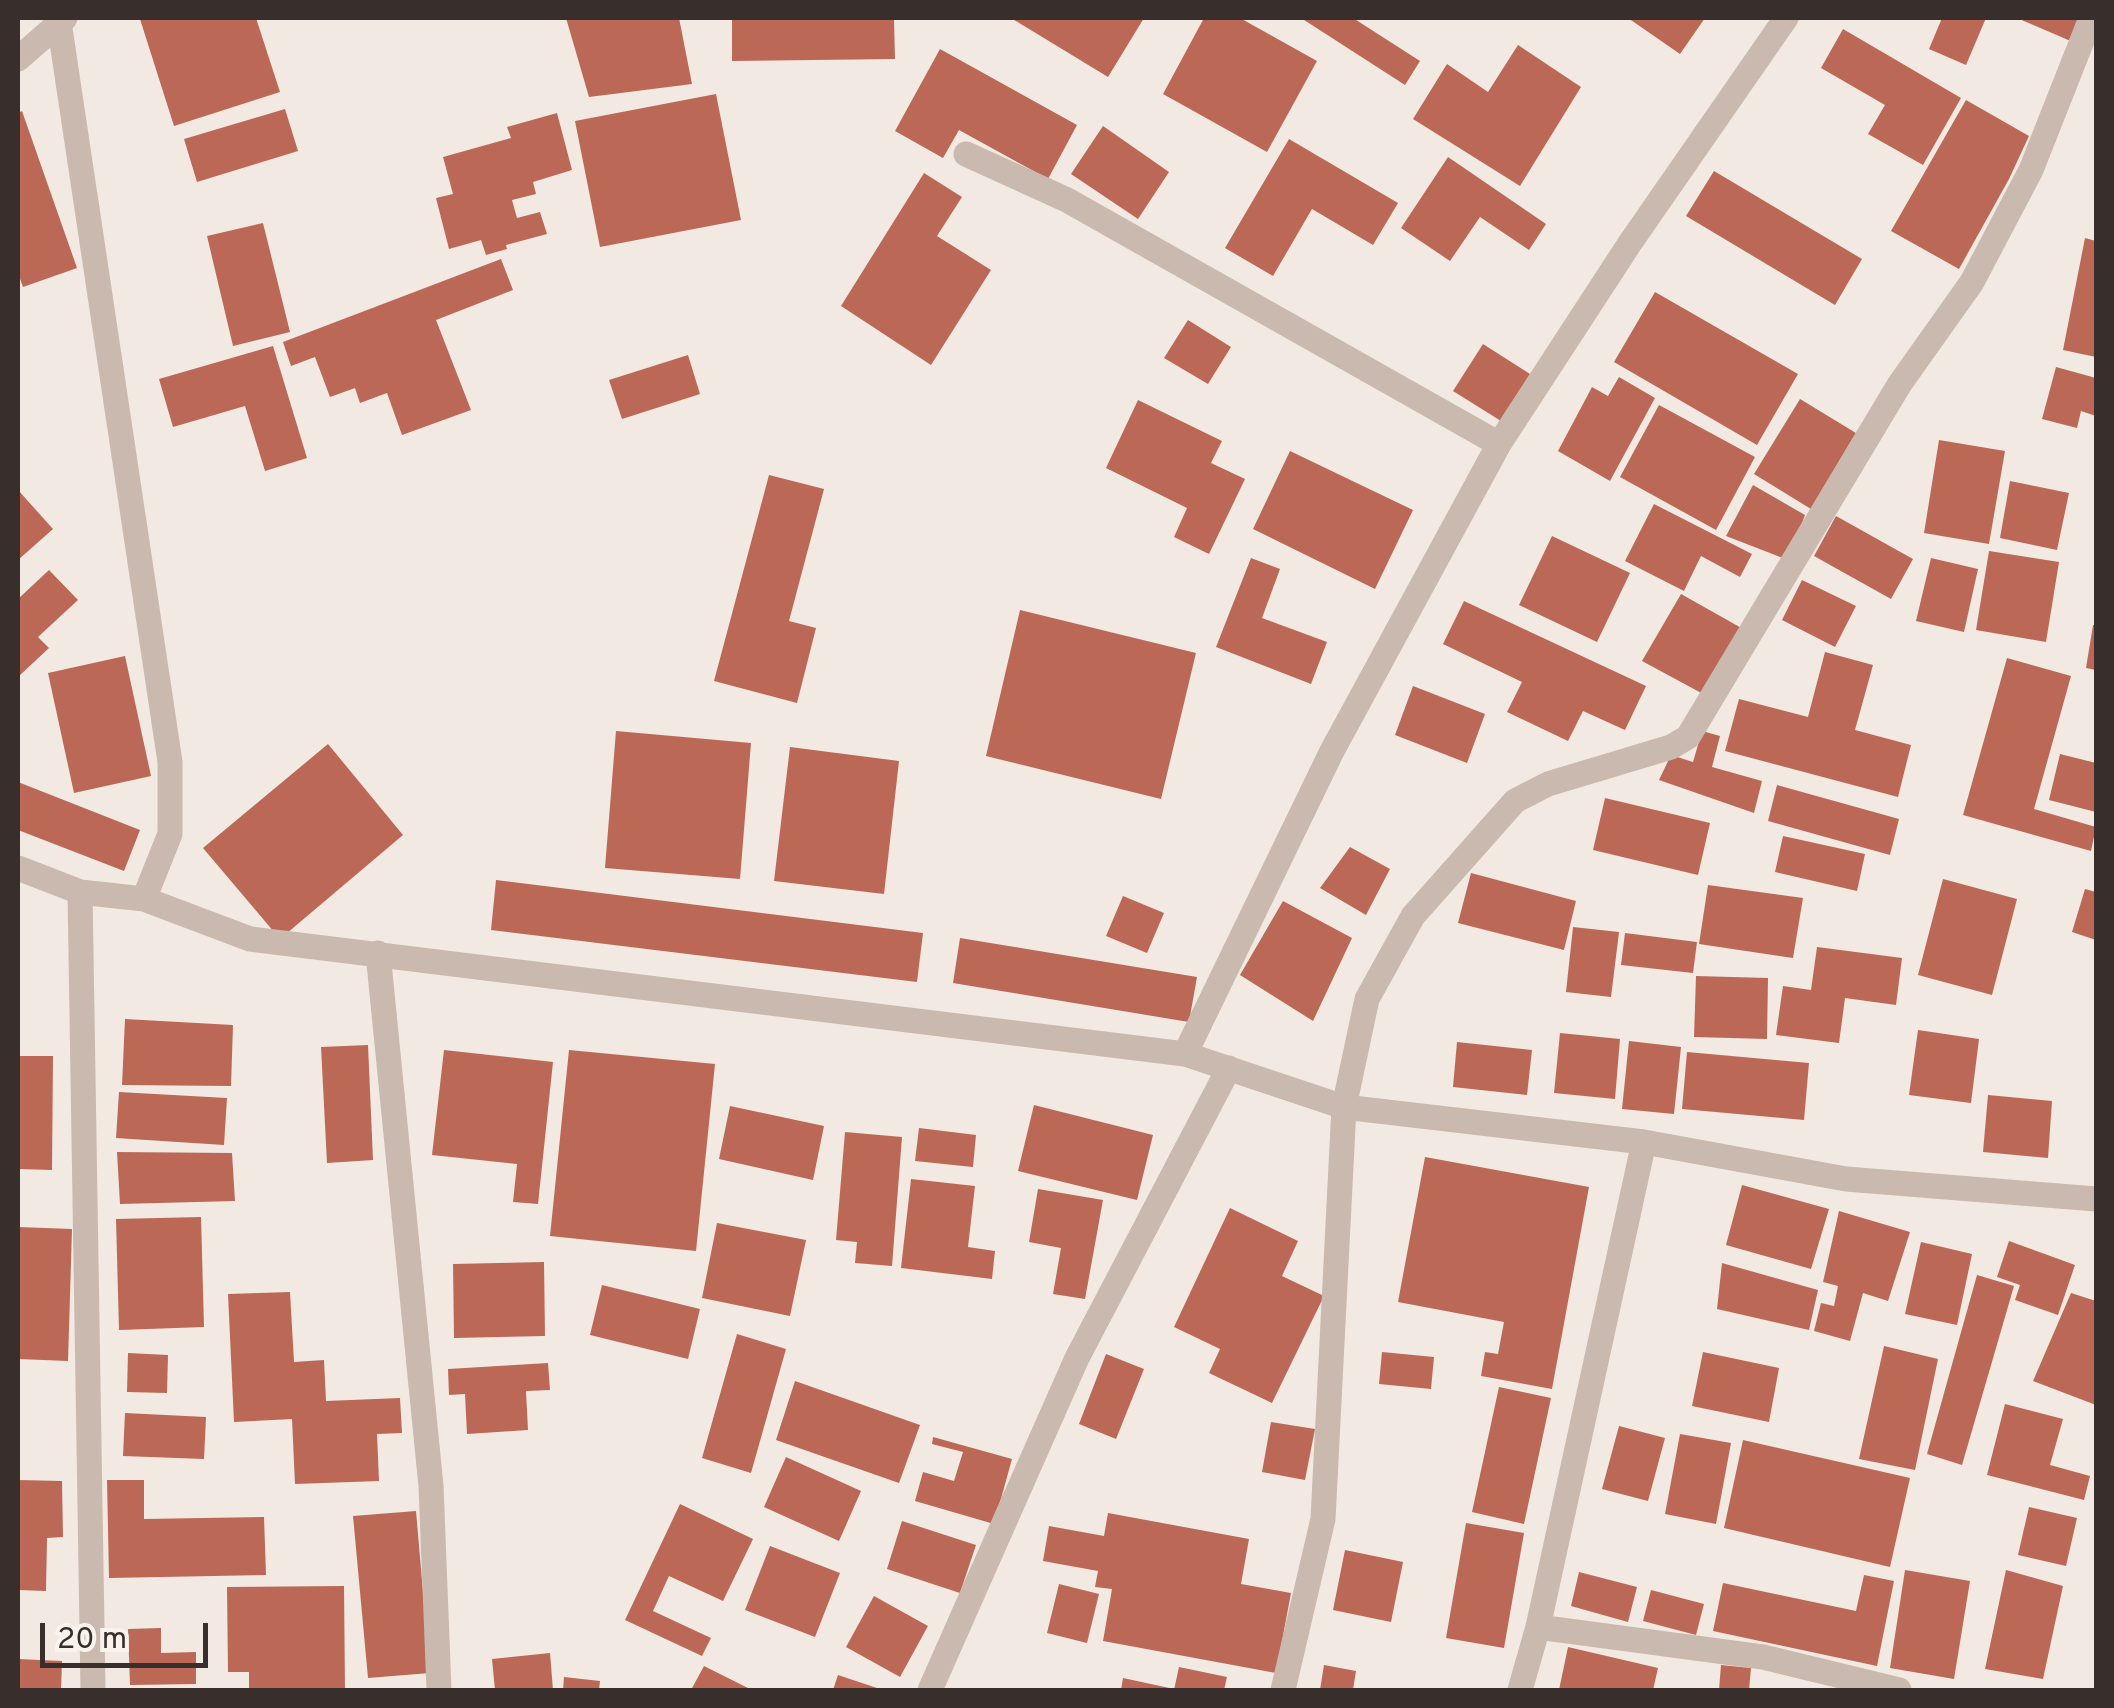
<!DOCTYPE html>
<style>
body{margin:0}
#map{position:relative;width:2114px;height:1708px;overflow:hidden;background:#f1e9e2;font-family:Overpass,sans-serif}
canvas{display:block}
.frame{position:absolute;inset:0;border:20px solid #382f2c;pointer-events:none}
.scale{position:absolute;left:40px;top:1623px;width:168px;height:45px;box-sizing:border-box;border:5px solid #382f2c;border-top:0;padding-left:12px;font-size:30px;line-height:35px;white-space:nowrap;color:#382f2c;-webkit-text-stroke:8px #f9f3ee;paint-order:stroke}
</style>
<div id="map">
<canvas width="2114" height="1708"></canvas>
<div class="frame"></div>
<div class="scale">20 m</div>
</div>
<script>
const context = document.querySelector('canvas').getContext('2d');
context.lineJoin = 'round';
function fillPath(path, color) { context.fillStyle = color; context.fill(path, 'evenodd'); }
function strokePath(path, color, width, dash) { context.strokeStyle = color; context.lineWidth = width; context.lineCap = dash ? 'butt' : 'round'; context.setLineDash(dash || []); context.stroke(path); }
fillPath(new Path2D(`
 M145 18H256L280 92 174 126 140 19Z
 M566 18H679L692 84 589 97Z
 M732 18H894L895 59 732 61Z
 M1011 18H1144L1108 77Z
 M1204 18H1240L1317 61 1267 152 1163 94Z
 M1301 18H1353L1420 61 1405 85Z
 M1628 18H1705L1680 54Z
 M1942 18H1986L1966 65 1929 49Z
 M2017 18H2084L2073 42Z
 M1843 29 1961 98 1923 165 1868 134 1885 105 1821 68Z
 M1518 45 1581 87 1520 186 1413 119 1447 64 1488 92Z
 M940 49 1077 125 1048 179 959 130 943 158 895 131Z
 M716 94 741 220 600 247 575 121Z
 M1966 100 2029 136 2009 179 1959 269 1891 231Z
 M285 109 298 151 197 182 184 139Z
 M22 111 77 268 23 287 18 273V113Z
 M557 113 572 170 533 182 536 194 512 200 517 218 540 212 547 234 506 245 507 249 486 255 481 240 449 249 436 198 453 194 443 157 511 138 507 127Z
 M1103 126 1169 172 1138 219 1071 174Z
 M1289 139 1398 203 1373 245 1312 209 1273 276 1225 248Z
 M1448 157 1546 224 1529 250 1480 217 1450 261 1401 228Z
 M1714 171 1862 259 1835 305 1686 216Z
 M924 173 962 197 937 236 991 270 931 365 841 306Z
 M263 223 290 332 233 346 207 236Z
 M2085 238 2096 241V357L2063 350Z
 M501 259 513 290 436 320 471 410 402 435 387 393 360 403 355 388 330 397 315 357 291 366 283 342Z
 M1655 292 1798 374 1757 445 1614 362Z
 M1188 320 1231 347 1208 384 1164 358Z
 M1483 344 1530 374 1501 421 1453 391Z
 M273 346 307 458 265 471 245 406 173 427 159 379Z
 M688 355 700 394 622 419 609 380Z
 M2056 367 2096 378V416L2081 411 2077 428 2042 419Z
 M1619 377 1655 398 1610 481 1558 451 1592 387 1608 396Z
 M1800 399 1856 433 1811 509 1754 474Z
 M1138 400 1222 441 1211 463 1245 479 1209 554 1174 537 1187 508 1106 468Z
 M1659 405 1755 457 1716 530 1620 477Z
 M1939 440 2005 451 1989 544 1924 533Z
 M1290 451 1413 510 1375 589 1253 529Z
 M769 475 824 489 789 621 816 628 797 703 714 681Z
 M2010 481 2069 493 2057 550 2000 538Z
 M1753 485 1805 515 1788 560 1726 536Z
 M18 490 53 529 18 560Z
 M1654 504 1752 554 1740 577 1701 556 1684 591 1625 561Z
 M1836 516 1913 559 1891 599 1814 556Z
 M1552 536 1630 573 1597 642 1519 605Z
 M1989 551 2059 562 2046 642 1976 630Z
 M1251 558 1280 569 1262 618 1327 642 1311 684 1216 647Z
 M1931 558 1978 569 1964 632 1916 621Z
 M49 570 78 600 38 637 49 648 18 677V599Z
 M1802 580 1856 606 1835 647 1782 620Z
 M1681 594 1745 630 1705 695 1642 661Z
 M1464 601 1646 686 1625 730 1583 711 1568 741 1507 712 1522 682 1443 644Z
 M1020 610 1196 653 1161 799 986 756Z
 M2093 625H2096V670L2086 668Z
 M1825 652 1873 665 1855 730 1911 745 1898 797 1725 751 1739 699 1808 717Z
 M125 656 151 776 74 793 48 673Z
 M2007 658 2071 676 2034 809 2096 827 2091 851 1963 815Z
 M1413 686 1485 714 1467 763 1395 735Z
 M616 731 751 743 740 879 605 868Z
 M1702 731 1720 736 1712 767 1762 781 1754 813 1659 780 1671 755 1693 762Z
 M328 744 403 835 280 939 203 848Z
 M790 747 899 761 884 894 774 881Z
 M2060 754 2096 763V812L2049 800Z
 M18 782 140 830 124 871 18 830Z
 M1777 785 1899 819 1890 855 1768 821Z
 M1605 798 1710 823 1698 875 1593 850Z
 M1783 836 1865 854 1857 891 1775 872Z
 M1350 847 1390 869 1366 915 1320 888Z
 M1471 873 1576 901 1564 950 1458 923Z
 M1943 879 2017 899 1992 995 1918 975Z
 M496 880 923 933 917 982 491 930Z
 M1708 885 1803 898 1793 958 1699 944Z
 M2085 889 2096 892V940L2072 932Z
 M1123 896 1164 913 1147 953 1106 936Z
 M1283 901 1352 938 1313 1021 1240 975Z
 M1573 927 1619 932 1611 997 1566 992Z
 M1625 933 1697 942 1693 973 1621 965Z
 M960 938 1197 977 1189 1022 953 983Z
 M1817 947 1902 958 1896 1005 1845 998 1839 1043 1776 1035 1783 986 1811 990Z
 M1696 976 1768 978 1767 1039 1694 1037Z
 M125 1019 233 1025 231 1086 122 1085Z
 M1918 1030 1979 1039 1971 1103 1909 1095Z
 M1560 1033 1620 1039 1615 1099 1554 1093Z
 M1629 1041 1681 1047 1674 1114 1622 1109Z
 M1457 1042 1532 1050 1527 1095 1453 1087Z
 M368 1045 373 1160 327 1163 321 1047Z
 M444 1050 553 1062 538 1204 513 1202 517 1164 432 1155Z
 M569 1050 715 1064 696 1251 550 1236Z
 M1687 1052 1809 1063 1804 1120 1682 1109Z
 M18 1056H53L52 1170 18 1169Z
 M119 1092 227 1098 224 1145 116 1138Z
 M1988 1095 2052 1101 2048 1158 1983 1152Z
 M1034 1105 1153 1135 1137 1200 1018 1171Z
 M730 1106 824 1126 813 1180 719 1159Z
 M919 1128 976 1135 973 1167 915 1161Z
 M845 1132 902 1137 892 1266 855 1263 857 1242 836 1240Z
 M117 1152 232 1153 235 1201 120 1204Z
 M1425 1157 1589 1187 1552 1389 1481 1376 1485 1352 1498 1354 1504 1322 1398 1302Z
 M911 1179 975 1186 968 1247 995 1251 992 1279 901 1268Z
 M1742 1185 1829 1209 1811 1269 1726 1245Z
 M1038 1189 1103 1200 1085 1299 1053 1294 1061 1248 1029 1242Z
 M1230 1208 1298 1241 1282 1276 1324 1296 1272 1403 1209 1373 1220 1349 1174 1327Z
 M1839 1211 1910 1232 1888 1301 1863 1293 1850 1341 1814 1331 1821 1303 1834 1306 1838 1286 1823 1282Z
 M201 1217 204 1327 119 1330 116 1219Z
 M717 1223 806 1240 790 1316 702 1298Z
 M18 1227 72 1229 68 1361 18 1359Z
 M2009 1241 2075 1265 2058 1315 2015 1300 2020 1285 1997 1277Z
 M1921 1242 1972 1254 1957 1325 1905 1314Z
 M544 1262 545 1336 454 1338 453 1264Z
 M1722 1263 1818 1290 1809 1330 1717 1309Z
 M1977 1275 2014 1286 1962 1465 1927 1454Z
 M602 1285 700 1309 688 1359 590 1335Z
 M290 1292 294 1362 324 1360 326 1401 400 1398 402 1433 377 1434 379 1481 295 1484 292 1419 234 1422 228 1294Z
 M2071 1293 2096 1301V1405L2033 1381Z
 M737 1334 786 1349 751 1473 702 1458Z
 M1884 1346 1938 1359 1915 1470 1859 1459Z
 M1382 1352 1434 1357 1431 1389 1379 1384Z
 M1703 1352 1779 1368 1769 1422 1692 1406Z
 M128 1353 168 1355 167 1393 127 1392Z
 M1106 1354 1144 1369 1116 1439 1079 1424Z
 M548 1363 550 1390 526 1391 528 1430 467 1434 465 1394 449 1395 448 1369Z
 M795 1381 920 1425 899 1483 776 1440Z
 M1499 1387 1551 1398 1524 1524 1472 1512Z
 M2005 1404 2063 1419 2050 1465 2090 1476 2084 1500 1987 1475Z
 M125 1413 206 1417 204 1459 123 1456Z
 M1271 1422 1315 1429 1305 1480 1262 1472Z
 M1619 1426 1665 1438 1648 1501 1602 1489Z
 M1680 1434 1731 1443 1716 1524 1665 1514Z
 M933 1437 1012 1459 994 1524 915 1501 923 1472 954 1481 963 1452 932 1444Z
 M1743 1440 1910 1478 1890 1567 1724 1528Z
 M786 1457 861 1491 839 1541 764 1507Z
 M18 1480 62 1481 63 1537 47 1538 46 1591 18 1590Z
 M107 1480H144V1519L264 1517 266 1575 109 1578Z
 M680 1504 753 1539 723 1601 669 1576 653 1611 711 1638 702 1656 625 1620Z
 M2029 1507 2077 1518 2066 1566 2018 1555Z
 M416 1511 430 1673 368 1678 353 1516Z
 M1108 1513 1249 1539 1241 1584 1291 1593 1276 1673 1103 1641 1112 1589 1095 1587 1098 1571 1043 1561 1049 1526 1104 1536Z
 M902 1521 976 1545 960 1593 887 1569Z
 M1466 1523 1524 1533 1504 1648 1446 1638Z
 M770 1546 840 1573 815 1637 745 1610Z
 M1345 1550 1403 1562 1391 1622 1333 1610Z
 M1905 1570 1970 1581 1954 1679 1890 1668Z
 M2006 1570 2063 1586 2043 1679 1985 1669Z
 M1579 1572 1637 1587 1628 1622 1571 1606Z
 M1864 1575 1894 1581 1877 1666 1713 1631 1723 1583 1856 1611Z
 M1059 1584 1099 1594 1087 1643 1047 1633Z
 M344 1586 345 1690H249V1672H228L227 1587Z
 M1651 1590 1704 1604 1696 1635 1643 1621Z
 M874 1596 928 1626 900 1677 846 1647Z
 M161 1628V1653L196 1652V1684L130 1685 128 1629Z
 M1568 1647 1658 1668 1653 1690H1559Z
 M550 1653 553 1690H495L492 1659Z
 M18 1659 62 1661 61 1690H18Z
 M1324 1665 1356 1671 1353 1690H1320Z
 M1721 1665 1751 1668 1749 1690H1719Z
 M704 1666 752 1690H691Z
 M1179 1667 1227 1677 1224 1690H1174Z
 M838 1675 883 1690H833Z
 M564 1677 600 1681 599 1690H563Z
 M1123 1678 1174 1689V1690H1121Z`), '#bb6956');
strokePath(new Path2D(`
 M59 22 170 762V834L144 899
 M18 59 65 18
 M966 154 1067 200 1499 444
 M18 868 80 892 144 899 250 939 1185 1054 1344 1107 1644 1142 1846 1179 2096 1199
 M80 892 93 1690
 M378 953 431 1486 439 1690
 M1185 1054 1332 751 1499 444 1630 243 1786 18
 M1538 1627 1763 1657 1899 1690
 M930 1690 1077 1358 1229 1068
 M1283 1690 1323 1519 1344 1107 1367 999 1413 916 1515 801 1548 784 1671 747 1688 737 1899 385 1972 282 2031 170 2091 18
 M1520 1690 1538 1627 1644 1142`), '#c9b9ae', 25);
</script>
